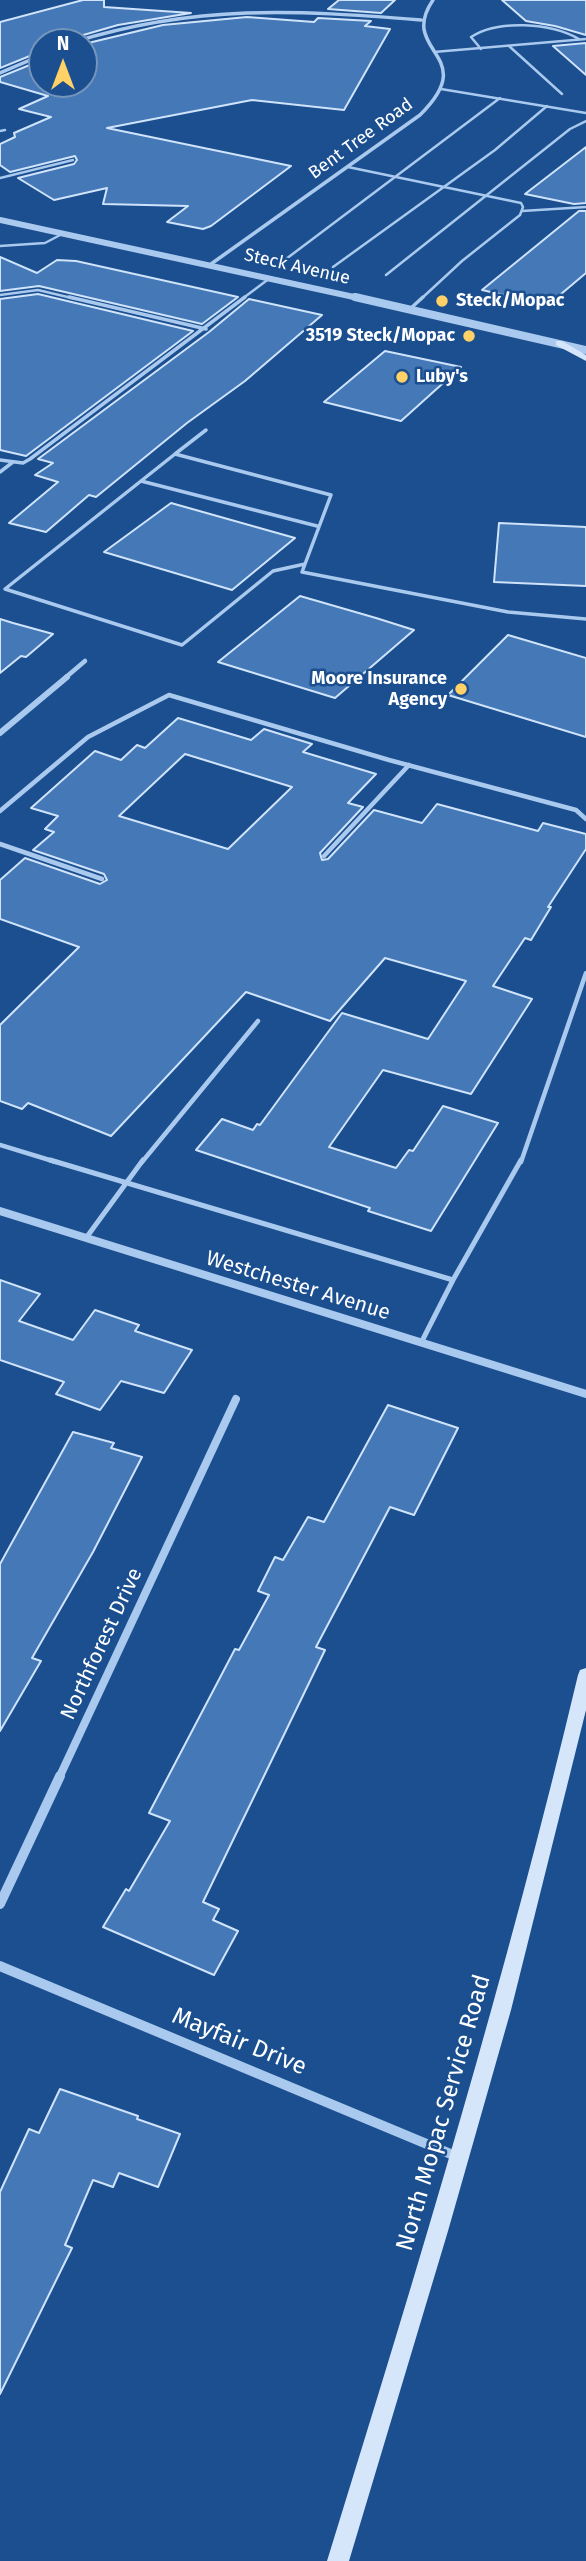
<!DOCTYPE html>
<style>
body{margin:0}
#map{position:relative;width:586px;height:2561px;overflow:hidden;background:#1b4f8f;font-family:"Fira Sans",sans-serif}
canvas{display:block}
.north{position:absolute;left:28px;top:28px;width:70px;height:70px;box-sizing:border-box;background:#1b4f8f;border:2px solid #7695bc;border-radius:50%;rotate:0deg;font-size:19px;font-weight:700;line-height:28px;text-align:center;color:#fff}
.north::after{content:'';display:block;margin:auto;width:24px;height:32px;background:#ffd166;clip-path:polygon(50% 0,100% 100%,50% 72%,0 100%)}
</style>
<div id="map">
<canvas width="586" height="2561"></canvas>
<div class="north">N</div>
</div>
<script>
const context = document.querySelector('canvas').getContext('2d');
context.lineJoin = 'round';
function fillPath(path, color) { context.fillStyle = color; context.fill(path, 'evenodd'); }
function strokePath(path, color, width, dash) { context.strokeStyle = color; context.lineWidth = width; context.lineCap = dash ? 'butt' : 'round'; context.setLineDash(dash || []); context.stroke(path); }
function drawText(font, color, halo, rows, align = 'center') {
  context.font = font + ' "Fira Sans",sans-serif'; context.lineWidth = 5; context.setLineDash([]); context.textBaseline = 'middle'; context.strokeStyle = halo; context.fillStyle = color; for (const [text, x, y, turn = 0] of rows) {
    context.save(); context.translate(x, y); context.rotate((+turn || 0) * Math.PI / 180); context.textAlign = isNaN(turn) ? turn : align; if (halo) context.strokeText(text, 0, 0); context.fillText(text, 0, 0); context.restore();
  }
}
const building = new Path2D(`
 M83 0H104V7L191 13 118 25 73 38 70 42H42V51L0 68V22Z
 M339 0H395L381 13 328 9Z
 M502 0H586V35L555 26 526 21Z
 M247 17 314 22 318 18 371 21 365 26 390 29 344 110 252 100 107 128 291 166 211 226 203 229 167 222 188 206 103 204 107 188 54 200 18 178 74 164 77 160 75 156 10 172 0 165V144L15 137 14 133 51 117 19 109 48 96 0 82V77L42 60V84H84V44L163 25Z
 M586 43V75L553 46Z
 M586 147V203L574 204 525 194Z
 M579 211H586V273L548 305 482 290Z
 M0 257 37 273 57 260 76 261 238 297 202 324 39 286 0 291Z
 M38 294 193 331 26 456 0 450V299Z
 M249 299 322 315 245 381 187 423 96 497 89 495 46 532 9 523 58 482 35 475 53 463 38 459 209 332Z
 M385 351 461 367 401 421 324 402Z
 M171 503 295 538 232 590 104 552Z
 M499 523 586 527V586L494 582Z
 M300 596 376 618 414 630 335 698 218 662Z
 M0 619 13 623 53 634 26 657 21 656 0 673Z
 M508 635 586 658V737L448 695Z
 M178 718 251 740 264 729 312 744 303 752 376 774 348 803 363 807 320 853 322 860 328 859 374 810 422 823 437 804 538 831 543 823 586 834V849L548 907H551L531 940 525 938 493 986 532 999 471 1094 383 1070 329 1147 396 1168 409 1150 413 1151 443 1106 498 1123 431 1231 368 1211 370 1208 196 1150 222 1119 253 1130 257 1124 260 1125 342 1013 428 1039 466 981 385 958 330 1021 246 992 111 1136 28 1103 22 1109 0 1101V1025L79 947 0 919V880L25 858 100 884 107 880 104 874 33 850 54 832 45 829 58 816 31 808 95 751 121 760 137 745 145 748ZM185 754 292 787 228 849 119 816Z
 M0 1280 40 1294 19 1321 73 1340 95 1310 139 1325 135 1331 192 1350 164 1393 121 1381 100 1410 56 1394 64 1382 0 1360Z
 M388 1405 458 1428 414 1515 390 1507 316 1647 325 1650 203 1902 219 1909 213 1920 238 1931 214 1975 103 1927 126 1889 129 1891 170 1821 149 1813 235 1649 239 1650 269 1595 258 1591 275 1557 283 1560 308 1517 324 1522Z
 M73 1432 114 1443 111 1448 142 1457 93 1552 32 1658 41 1661 0 1731V1564Z
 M60 2089 138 2116 137 2119 180 2134 158 2187 119 2173 113 2187 93 2180 65 2245 72 2248 0 2394V2192L29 2129 39 2133Z`);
fillPath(building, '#4478b7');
strokePath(building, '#cfe3fa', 2);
strokePath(new Path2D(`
 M509 46 562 94
 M481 49 471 37C498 19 551 23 579 39
 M434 52 586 39
 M441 89 586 113
 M0 131 5 130
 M348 167 521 203 523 207 520 215 462 261 421 299
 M0 178 73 160
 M522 211 586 207
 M0 246 45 243 64 233
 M286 259 500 98
 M333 267 495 150 547 106
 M386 275 570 129 586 121
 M0 295 38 290 76 299
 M242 299 270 278`), '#a9c9ee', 2.5);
strokePath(new Path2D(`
 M69 297 206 329
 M410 309 423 297
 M206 430 175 454 331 495 302 572 508 612 586 619
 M175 454 5 589 182 645 273 571 305 564
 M0 460 23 463 30 459 245 297
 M0 472 13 462
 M141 481 317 526`), '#a9c9ee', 3.5);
strokePath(new Path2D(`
 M0 811 88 737 169 695 389 760 576 810 586 819
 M0 844 102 879
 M324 856 409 765
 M0 1145 56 1162
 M142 1162 258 1021
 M521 1162 586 973`), '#a9c9ee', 4.5);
strokePath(new Path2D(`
 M50 1160 453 1280 421 1343
 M86 1238 143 1160
 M453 1280 521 1160`), '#a9c9ee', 5);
strokePath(new Path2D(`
 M74 42C197 4 295 10 421 20
 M0 73 42 55
 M211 264 420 115C482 54 397 53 433 0`), '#a9c9ee', 3.5);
strokePath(new Path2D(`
 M65 678 85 661`), '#a9c9ee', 4.5);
strokePath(new Path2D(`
 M0 733 67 677`), '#a9c9ee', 6);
strokePath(new Path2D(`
 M0 1211 586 1394
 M59 1778 236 1399`), '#a9c9ee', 8);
strokePath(new Path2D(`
 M0 1904 60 1776
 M0 1966 458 2157`), '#a9c9ee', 10);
strokePath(new Path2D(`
 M0 220 363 299`), '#a9c9ee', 6);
strokePath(new Path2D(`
 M355 297 586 350`), '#a9c9ee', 8);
fillPath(new Path2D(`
 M556 341H562L586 355V361L556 345Z
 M586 1668V1710L511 2010 448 2231 349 2561H327C418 2268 507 1974 578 1675L580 1670Z`), '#d6e6fa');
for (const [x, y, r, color] of [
 [442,301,7,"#ffd166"],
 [469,336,7,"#ffd166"],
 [402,377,7,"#ffd166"],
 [461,689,7,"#ffd166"]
]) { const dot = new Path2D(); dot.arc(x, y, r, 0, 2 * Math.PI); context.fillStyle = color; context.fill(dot); strokePath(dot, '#1b4f8f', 2.5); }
drawText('18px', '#fff', '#1b4f8f', [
 ["Bent Tree Road",361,139,-36],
 ["Steck Avenue",297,267,13]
]);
drawText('bold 18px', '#fff', '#1b4f8f', [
 ["Steck/Mopac",456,301],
 ["3519 Steck/Mopac",455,336,"right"],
 ["Luby's",416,377],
 ["Moore Insurance",447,679,"right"],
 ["Agency",447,700,"right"]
], 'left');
drawText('21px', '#fff', '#1b4f8f', [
 ["Westchester Avenue",298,1286,17],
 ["Northforest Drive",102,1644,-65]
]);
drawText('24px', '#fff', '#1b4f8f', [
 ["Mayfair Drive",239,2042,22],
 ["North Mopac Service Road",444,2113,-74]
]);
</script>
